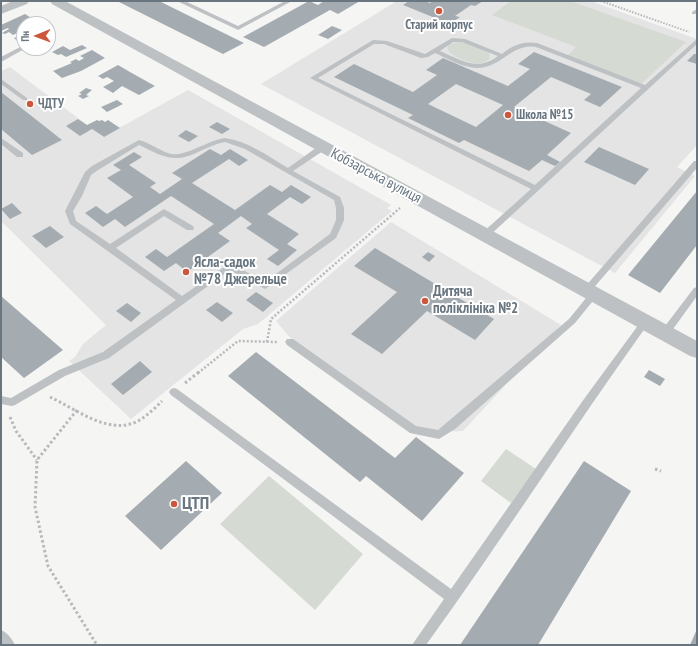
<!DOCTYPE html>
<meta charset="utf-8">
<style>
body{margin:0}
#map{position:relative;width:698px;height:646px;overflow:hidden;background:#f5f5f3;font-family:"PT Sans Narrow",sans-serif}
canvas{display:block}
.frame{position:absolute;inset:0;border:2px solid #697680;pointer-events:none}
.north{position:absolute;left:16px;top:16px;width:40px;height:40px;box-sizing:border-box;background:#fff;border:1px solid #c3c8cc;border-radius:50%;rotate:269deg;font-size:11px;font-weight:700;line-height:16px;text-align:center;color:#697680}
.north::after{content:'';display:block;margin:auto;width:14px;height:18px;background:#cb583d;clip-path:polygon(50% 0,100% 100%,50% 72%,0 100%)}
</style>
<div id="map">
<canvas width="698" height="646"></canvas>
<div class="frame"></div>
<div class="north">Пн</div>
</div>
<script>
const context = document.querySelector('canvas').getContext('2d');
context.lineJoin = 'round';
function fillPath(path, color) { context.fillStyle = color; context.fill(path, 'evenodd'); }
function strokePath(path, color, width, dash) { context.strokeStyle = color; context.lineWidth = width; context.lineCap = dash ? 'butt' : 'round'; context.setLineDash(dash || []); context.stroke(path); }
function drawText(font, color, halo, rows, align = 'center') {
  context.font = font + ' "PT Sans Narrow",sans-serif'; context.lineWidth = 4; context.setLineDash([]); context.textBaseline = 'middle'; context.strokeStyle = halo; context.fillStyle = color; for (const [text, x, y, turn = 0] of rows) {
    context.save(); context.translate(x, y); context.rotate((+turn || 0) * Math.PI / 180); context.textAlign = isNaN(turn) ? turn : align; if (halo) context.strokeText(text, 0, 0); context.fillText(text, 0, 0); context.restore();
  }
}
fillPath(new Path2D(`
 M397 1H590L697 39V145L677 167 695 176 615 273 261 84Z
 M10 67 103 137 188 90 391 205 387 208 392 211 258 324 243 329 131 419 69 361 75 357 83 344 106 325 1 221V71Z
 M391 222 561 325 463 431 437 432 414 426 294 342 276 321Z`), '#e3e4e3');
fillPath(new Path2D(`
 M511 1H570L686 42 641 84 567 56 576 47 492 15Z
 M458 42C468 42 480 47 489 52L490 58C480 70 459 59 449 52L447 47 450 44Z
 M506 449 536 469 511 503 481 481Z
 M269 476 363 554 315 610 220 524Z`), '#d5dad2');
fillPath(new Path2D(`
 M117 1H159L244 43 223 54Z
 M309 1 318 5 324 1H360L338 14 330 10 264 47 243 37Z
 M409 1H425L430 3 433 1H483L475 6 471 5 455 16 460 17 450 24 403 5Z
 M25 14 36 21 29 24H24V30L13 35 9 32 5 34 2 33 9 29 8 28 1 31V25Z
 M332 26 342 30 328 39 318 35Z
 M24 34V42L20 43 14 38Z
 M82 45 87 48 66 57 61 54 58 55 52 52 63 46 70 50Z
 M92 50 105 58 81 71 62 78 53 71 72 63 70 62 76 59 79 61 84 58 80 56Z
 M534 52 622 87 600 107 584 100 591 94 551 77 514 107 571 133 547 155 560 162 555 166 542 160 529 171 464 140 459 143 408 118 413 115 334 77 354 64 413 92 437 75 426 70 443 58 508 86 530 69 518 64ZM456 84 503 105 476 127 428 104Z
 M694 54H697V64L687 61Z
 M118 65 130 72 155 86 139 95 122 86 113 93 103 87 114 81 107 77 103 79 98 76Z
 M86 88 92 90 86 95 89 96 83 99 78 96 82 94 79 93Z
 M1 92 62 140 32 155 1 129Z
 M117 100 123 104 107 112 101 107Z
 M78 119 87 125 97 120 99 121 102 120 105 122 108 120 120 128 104 137 92 129 80 136 66 126Z
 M217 122 230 129 222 134 209 127Z
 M186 130 198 136 189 142 178 136Z
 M599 147 649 169 635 185 584 162Z
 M210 149 221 155 230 149 248 160 239 166 229 159 192 183 235 210 270 185 282 192 291 185 311 197 302 204 290 197 267 214 299 234 287 244 297 250 278 266 267 259 279 250 246 228 252 224 241 216 218 233 230 241 187 272 176 263 164 271 145 257 156 249 167 257 214 224 171 196 125 227 115 219 103 227 85 213 96 206 107 214 133 197 107 178 121 170 113 165 134 152 142 157 129 165 156 183 150 187 160 194 182 179 172 173Z
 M697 191V245L660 293 628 275Z
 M12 203 22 213 10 219 1 209Z
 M50 226 64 237 46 248 32 236Z
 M375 248 432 282 494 319 475 340 427 311 382 354 351 334 397 292 354 266Z
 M428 252 435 256 429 262 422 257Z
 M256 292 273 303 263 312 246 300Z
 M1 296 63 350 24 378 1 357Z
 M217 302 233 313 222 322 206 310Z
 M127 303 141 313 131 322 116 311Z
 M256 352 395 458 416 437 464 473 422 521 366 476 360 482 228 376Z
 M140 361 152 372 123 395 111 384Z
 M649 370 665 379 660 386 644 377Z
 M186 461 222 493 161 550 125 516Z
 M584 461 631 491 538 645H460Z
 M697 629V645H690Z`), '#a5acb1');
strokePath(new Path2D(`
 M601 1 689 32`), '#b7babc', 2, [1.5, 1.5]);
strokePath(new Path2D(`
 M267 342 271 319 400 208
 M198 373 238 341 277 342`), '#b7babc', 2.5, [2, 2]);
strokePath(new Path2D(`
 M185 383 199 372
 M50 397C76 409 109 436 138 421 147 416 155 408 162 401
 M77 410 37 460 35 507 48 566 97 645
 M10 417 16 431 37 460
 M655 469 661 471`), '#b7babc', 3, [2.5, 2.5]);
fillPath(new Path2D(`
 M177 1H185L238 26 285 1H292L238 30Z
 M697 9V14H692V12Z
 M48 34H52L53 35 48 38Z
 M452 38 465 39 502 54C513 45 523 41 537 43L645 85 697 39V44L488 237H482L481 235 482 233 531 189 310 78 373 40 387 41 425 54ZM453 42H462L498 56C477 72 461 60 440 51ZM374 44H384L421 58 428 57 435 53C448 59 462 67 476 68 501 69 511 43 536 47L641 88 535 185 318 78Z
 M24 45V48H26L1 62V57Z
 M1 79 27 98V100H23L1 84Z
 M1 138 23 153V157H17L1 144Z
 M225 138C248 141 268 156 288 168L320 145H326V149L293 171 340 197 344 208V220L336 238 265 289 230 270 109 358 65 376 15 405 12 406 1 404V396L11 398 59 370 103 352 176 300 70 224 65 211 85 172 92 166 139 140C150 143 160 151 171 154 185 157 209 140 225 138ZM225 142 245 149 334 200 336 208V220L330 234 265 282 230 263 182 296 116 248 164 216 187 230H193L194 228 193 226 164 209 110 244 76 221 73 211 82 196 91 175 98 170 139 145C162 156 174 164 198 152 207 148 215 144 225 142Z
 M694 161H697V168L590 292H584L583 290 584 288Z
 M697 287V296L668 336H662L660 333 662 330 694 288Z
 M594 291 598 294 597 296 575 323 455 429 439 439 410 433 287 345 285 342 287 339H293L416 426 438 430 569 319 591 292Z
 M645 319 648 320 649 322 648 324C572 430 502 540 426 645H412L444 599 171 395 169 392 171 389 174 388 177 389 451 589 584 399 642 320Z
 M1 630C8 633 12 639 15 645H1Z`), '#bdc1c4');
fillPath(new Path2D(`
 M13 1H29L27 4 1 14V6Z
 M50 1H65L697 341V358L690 356 52 4Z`), '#bdc1c4');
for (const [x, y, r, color] of [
 [439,11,4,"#cb583d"],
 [30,104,4,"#cb583d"],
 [508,115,4,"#cb583d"],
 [186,272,4,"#cb583d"],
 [425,301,4,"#cb583d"],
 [174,504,4,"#cb583d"]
]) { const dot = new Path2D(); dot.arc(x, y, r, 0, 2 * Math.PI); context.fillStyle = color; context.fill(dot); strokePath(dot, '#fff', 1.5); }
drawText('bold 13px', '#697680', '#fff', [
 ["Старий корпус",439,25,"center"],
 ["ЧДТУ",38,104],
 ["Школа №15",516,115]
], 'left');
drawText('15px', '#697680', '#fff', [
 ["Кобзарська вулиця",376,176,28]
]);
drawText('bold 15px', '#697680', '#fff', [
 ["Ясла-садок",194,263],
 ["№78 Джерельце",194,280],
 ["Дитяча",433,292],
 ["поліклініка №2",433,309]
], 'left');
drawText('bold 18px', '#697680', '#fff', [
 ["ЦТП",182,504]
], 'left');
</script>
